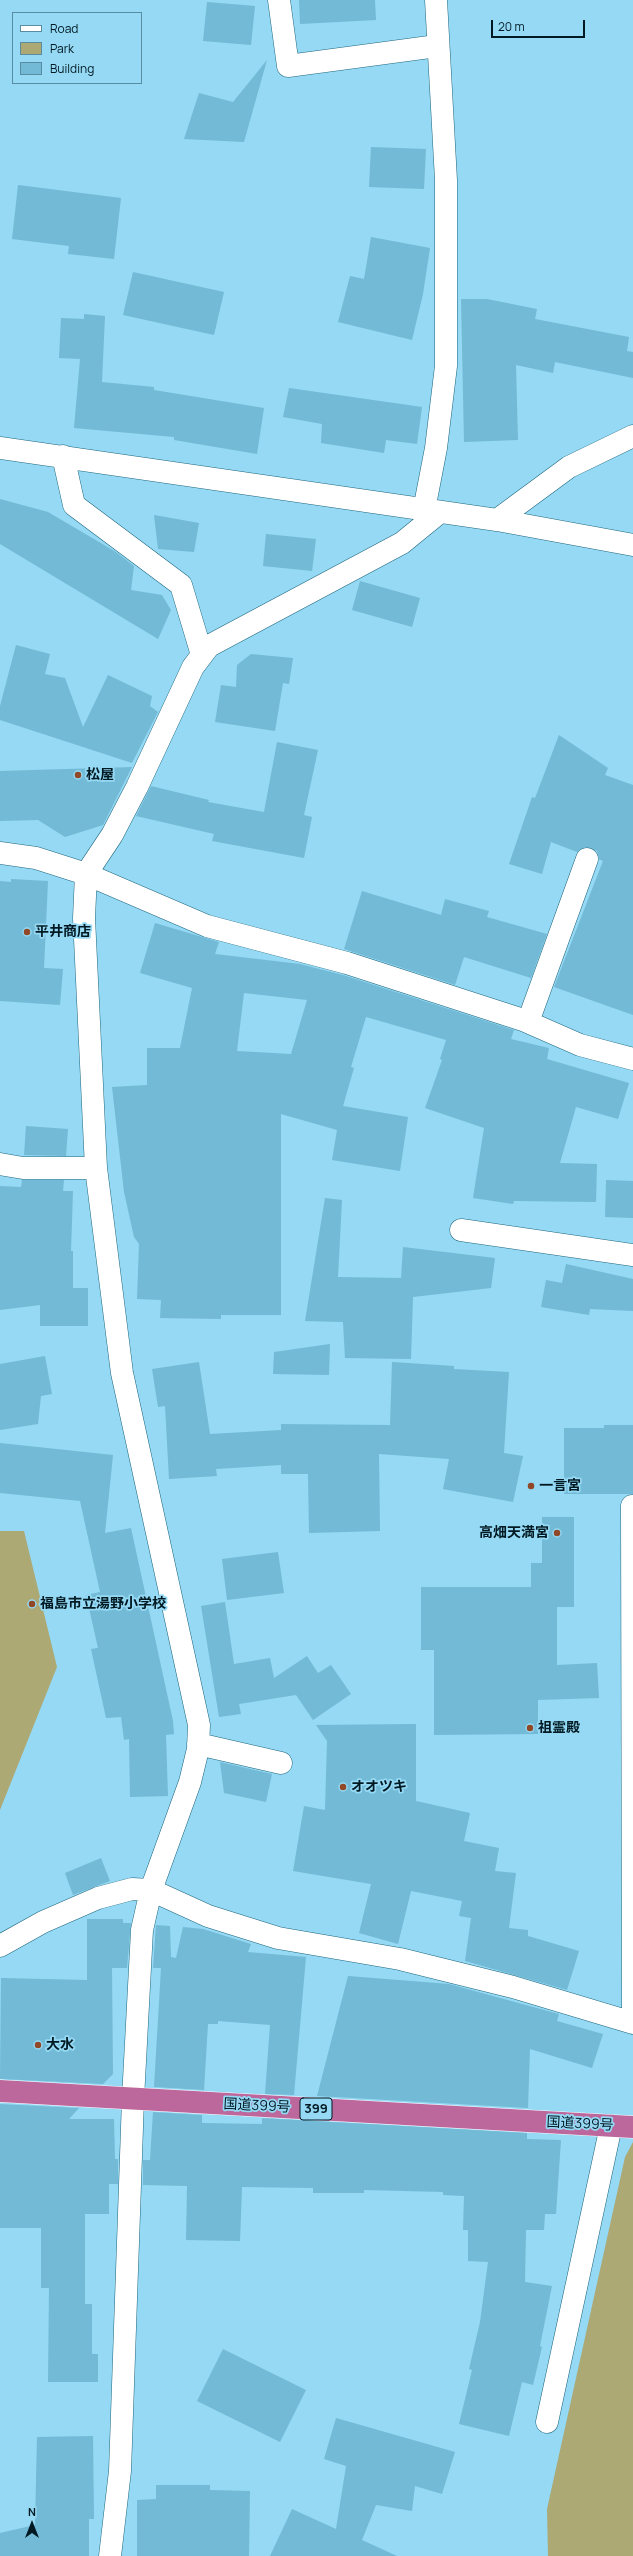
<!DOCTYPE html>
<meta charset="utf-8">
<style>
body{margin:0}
#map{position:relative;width:633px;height:2556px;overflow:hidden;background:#95d9f4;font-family:Manrope,sans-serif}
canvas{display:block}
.legend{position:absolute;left:12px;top:12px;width:130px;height:72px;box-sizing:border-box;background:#95d9f4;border:1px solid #598ca0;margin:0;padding:5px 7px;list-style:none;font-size:12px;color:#001922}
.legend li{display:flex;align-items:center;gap:8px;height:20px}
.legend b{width:20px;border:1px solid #598ca0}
.north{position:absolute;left:12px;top:2504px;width:40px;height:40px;-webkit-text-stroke:3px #95d9f4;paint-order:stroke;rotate:0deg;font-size:11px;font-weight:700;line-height:16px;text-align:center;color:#001922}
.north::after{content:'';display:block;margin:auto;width:14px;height:18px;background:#001922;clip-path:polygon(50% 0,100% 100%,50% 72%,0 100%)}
.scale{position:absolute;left:491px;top:20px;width:94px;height:18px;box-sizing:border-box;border:2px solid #001922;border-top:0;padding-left:5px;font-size:12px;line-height:14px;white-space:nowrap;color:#001922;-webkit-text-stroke:3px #95d9f4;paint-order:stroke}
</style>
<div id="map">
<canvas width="633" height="2556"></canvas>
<ul class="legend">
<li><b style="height:5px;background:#fff"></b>Road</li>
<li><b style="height:11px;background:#ada974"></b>Park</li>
<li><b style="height:11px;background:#72bad5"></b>Building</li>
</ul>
<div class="north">N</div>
<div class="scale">20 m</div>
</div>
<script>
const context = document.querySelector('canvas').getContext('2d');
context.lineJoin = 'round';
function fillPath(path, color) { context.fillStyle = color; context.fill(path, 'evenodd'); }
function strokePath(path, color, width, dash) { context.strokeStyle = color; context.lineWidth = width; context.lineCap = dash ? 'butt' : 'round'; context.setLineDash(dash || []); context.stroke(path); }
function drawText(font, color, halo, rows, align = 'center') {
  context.font = font + ' Manrope,"Noto Sans JP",sans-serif'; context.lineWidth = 3.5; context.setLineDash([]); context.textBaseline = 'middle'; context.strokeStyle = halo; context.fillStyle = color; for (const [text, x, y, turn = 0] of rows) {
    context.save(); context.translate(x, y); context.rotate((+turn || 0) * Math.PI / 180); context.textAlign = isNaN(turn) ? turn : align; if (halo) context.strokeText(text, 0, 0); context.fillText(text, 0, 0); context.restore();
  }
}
fillPath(new Path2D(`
 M0 1531H24L57 1667 0 1810Z
 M633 2142V2556H548L547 2509 625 2157Z`), '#ada974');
fillPath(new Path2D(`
 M299 0H375L376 20 300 24Z
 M207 2 255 6 251 45 203 41Z
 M267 60 244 142 184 139 199 93 233 102Z
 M371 147 426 149 424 189 369 187Z
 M18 185 121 198 114 259 68 254 69 246 12 239Z
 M371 237 430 248 423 294 412 340 338 322 350 276 364 279Z
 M133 272 224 292 214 335 123 315Z
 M461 299H487L537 309 535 319 629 337 627 351 633 352V378L555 362 553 373 516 365 518 440 464 442Z
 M84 314 105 316 102 382 154 387V390L264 408 257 454 174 440V437L74 428 80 359 59 358 61 318 84 319Z
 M289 388 422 407 417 444 386 440 384 453 321 443 322 424 283 417Z
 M0 499 48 512 116 552 134 566 131 590 162 595 171 610 158 639 0 544Z
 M154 515 199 523 194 552 158 549Z
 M266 534 316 539 312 571 263 566Z
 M360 581 420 598 412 627 352 610Z
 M16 645 50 654 45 674 65 678 83 727 108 675 152 696 150 706 158 712 132 763 0 720V706Z
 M251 654 293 658 289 684 283 683 275 731 215 722 221 685 236 687 237 665Z
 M559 735 608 768 605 775 633 785V1015L554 987 603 861 599 859 597 851 585 847 577 852 551 842 542 874 509 864 532 797 535 798Z
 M277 742 318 750 304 815 312 817 304 858 212 841 214 834 136 816 151 786 209 800 208 802 264 812Z
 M132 767 103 825 65 837 38 820 0 821V771Z
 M11 879 48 881 44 968 63 969 60 1005 0 1001V881L11 882Z
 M362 891 441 915 445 899 489 911 487 917 547 934 531 978 464 957 455 985 344 949Z
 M155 923 219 942 215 954 300 964 343 975 514 1030 511 1039 549 1048 547 1059 629 1083 618 1119 576 1107 560 1163 597 1164 596 1202 514 1201 513 1204 473 1198 484 1128 425 1108 442 1060 440 1059 446 1040 366 1017 351 1067 354 1068 343 1106 408 1117 400 1171 332 1160 337 1130 281 1114V1315H221V1319L160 1318 161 1300 137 1299 139 1244 134 1237 124 1192 112 1087 147 1085V1048H180L192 988 140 973ZM244 993 307 1000 291 1054 237 1051Z
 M26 1126 68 1129 66 1156 24 1155Z
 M22 1180H64L63 1191H73L71 1251H73V1288H88V1326H40V1305L0 1310V1186L21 1187Z
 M606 1180 633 1181V1218L605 1217Z
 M325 1198 342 1200 338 1277 401 1278 403 1247 495 1258 491 1288 413 1297 411 1359 345 1358 343 1322 305 1321Z
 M566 1264 633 1279V1311L590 1309 589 1315 541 1307 546 1280 562 1283Z
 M330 1344 329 1375 273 1374 274 1352Z
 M45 1356 52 1394 41 1396 38 1424 0 1430V1364Z
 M199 1362 210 1434 281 1430V1424L390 1425 392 1362 454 1366V1369L509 1372 504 1453 523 1456 513 1502 443 1489 449 1459 379 1454 380 1531 309 1533 308 1474H281V1465L216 1469 217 1476 169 1479 165 1406 158 1407 152 1369Z
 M604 1425H633V1494H564V1428H604Z
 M0 1443 113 1455 105 1533 131 1528 173 1721 174 1734 166 1735 168 1796 130 1797 129 1739 124 1740 121 1717 106 1718 91 1649 98 1648 86 1595 100 1592 80 1501 0 1493Z
 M542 1517H574V1607H557V1665L597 1663 599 1698 538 1700V1734L434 1735V1650H421V1587H531V1563H542Z
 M278 1552 284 1593 227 1600 222 1559Z
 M225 1602 234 1664 270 1658 274 1678 307 1656 318 1673 331 1665 351 1694 313 1720 296 1695 239 1704 241 1714 219 1717 201 1606Z
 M416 1724V1801L470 1813 464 1841 499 1848 495 1871 516 1873 509 1928 528 1930V1936L579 1951 567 1990 465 1961 471 1918 459 1916 462 1901 411 1891 398 1944 359 1933 371 1884 293 1871 304 1806 325 1810 327 1741 316 1725Z
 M220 1762 272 1774 266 1802 224 1793Z
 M101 1858 110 1881 73 1895 65 1873Z
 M87 1919H123V1923H131L127 1968H112L113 2074 103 2084 0 2079 1 1978 87 1980Z
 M156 1925 170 1926 171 1957 176 1958 183 1927 203 1929 251 1944 248 1952 306 1957 294 2095 265 2094 270 2025 218 2021V2024H208L204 2090 154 2087 161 1968H153Z
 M348 1976 449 1984 559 2014 557 2021 603 2034 592 2068 530 2049 528 2108 317 2096Z
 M0 2104 79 2108 69 2119H114L115 2159H118V2184H109V2214H85V2304H92V2354H98V2382H48L49 2288H41V2228H0Z
 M153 2112 202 2115V2123L262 2124V2118L527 2133V2139L561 2140 556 2214H545L544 2230H526L525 2282 552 2286 540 2346 542 2347 533 2385 522 2382 509 2436 459 2424 472 2370 469 2369 480 2322 488 2262 468 2261V2230H463L464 2196 443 2195V2192L364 2190V2193H313V2188L242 2187 240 2241 186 2240 187 2186 143 2185V2160H150Z
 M223 2349 306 2390 280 2442 197 2401Z
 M336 2418 455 2452 442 2494 415 2486 412 2511 376 2505 362 2540 397 2556H270L292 2509 336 2529 346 2466 324 2459Z
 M93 2436 94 2519H89V2556H0V2533L35 2525 37 2437Z
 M156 2485H210V2490L250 2491 249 2556H137V2500L156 2499Z`), '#72bad5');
const minor = new Path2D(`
 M279 0 288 66 437 46
 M0 448 497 520 633 545
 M63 456 74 505 181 585 202 655
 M424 510 436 448 446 366V180L436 0
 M497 520 569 467 633 436
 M0 853 36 858 86 874 207 926 347 963 523 1020 580 1045 633 1059
 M528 1022 587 859
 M0 1164 23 1168H96
 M461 1230 633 1255
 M632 1506 633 2020
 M198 1744 281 1763
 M0 1946 43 1922 98 1898 132 1889 151 1890 208 1916 278 1938 400 1959 513 1987 633 2023
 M547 2422 611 2126
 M110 2556 120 2471 133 2099 142 1930 151 1890 190 1782 198 1749 199 1725 122 1373 96 1168 84 918 86 874 112 835 137 787 193 667 209 646 402 543 440 512`);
const highway = new Path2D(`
 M0 2091 633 2127`);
strokePath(minor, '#1e667d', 23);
strokePath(highway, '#fff', 23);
strokePath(minor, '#fff', 22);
strokePath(highway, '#bd689c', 22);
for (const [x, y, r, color] of [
 [78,775,4,"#904826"],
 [27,932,4,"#904826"],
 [531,1486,4,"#904826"],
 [557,1533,4,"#904826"],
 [32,1604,4,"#904826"],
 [530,1728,4,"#904826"],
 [343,1787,4,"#904826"],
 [38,2045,4,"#904826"]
]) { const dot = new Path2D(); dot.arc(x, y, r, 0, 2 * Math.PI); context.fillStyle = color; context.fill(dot); strokePath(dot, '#95d9f4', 1.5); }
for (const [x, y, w] of [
 [316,2109,32]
]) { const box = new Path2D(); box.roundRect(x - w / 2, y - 11, w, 22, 3); context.fillStyle = '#95d9f4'; context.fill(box); strokePath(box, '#001922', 1); }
drawText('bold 13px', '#001922', null, [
 ["399",316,2109]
]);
drawText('bold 14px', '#001922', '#95d9f4', [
 ["松屋",86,775],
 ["平井商店",35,932],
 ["一言宮",539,1486],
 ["高畑天満宮",549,1533,"right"],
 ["福島市立湯野小学校",40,1604],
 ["祖霊殿",538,1728],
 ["オオツキ",351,1787],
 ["大水",46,2045]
], 'left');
drawText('14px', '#001922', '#95d9f4', [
 ["国道399号",257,2106,3],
 ["国道399号",580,2124,3]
]);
</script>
